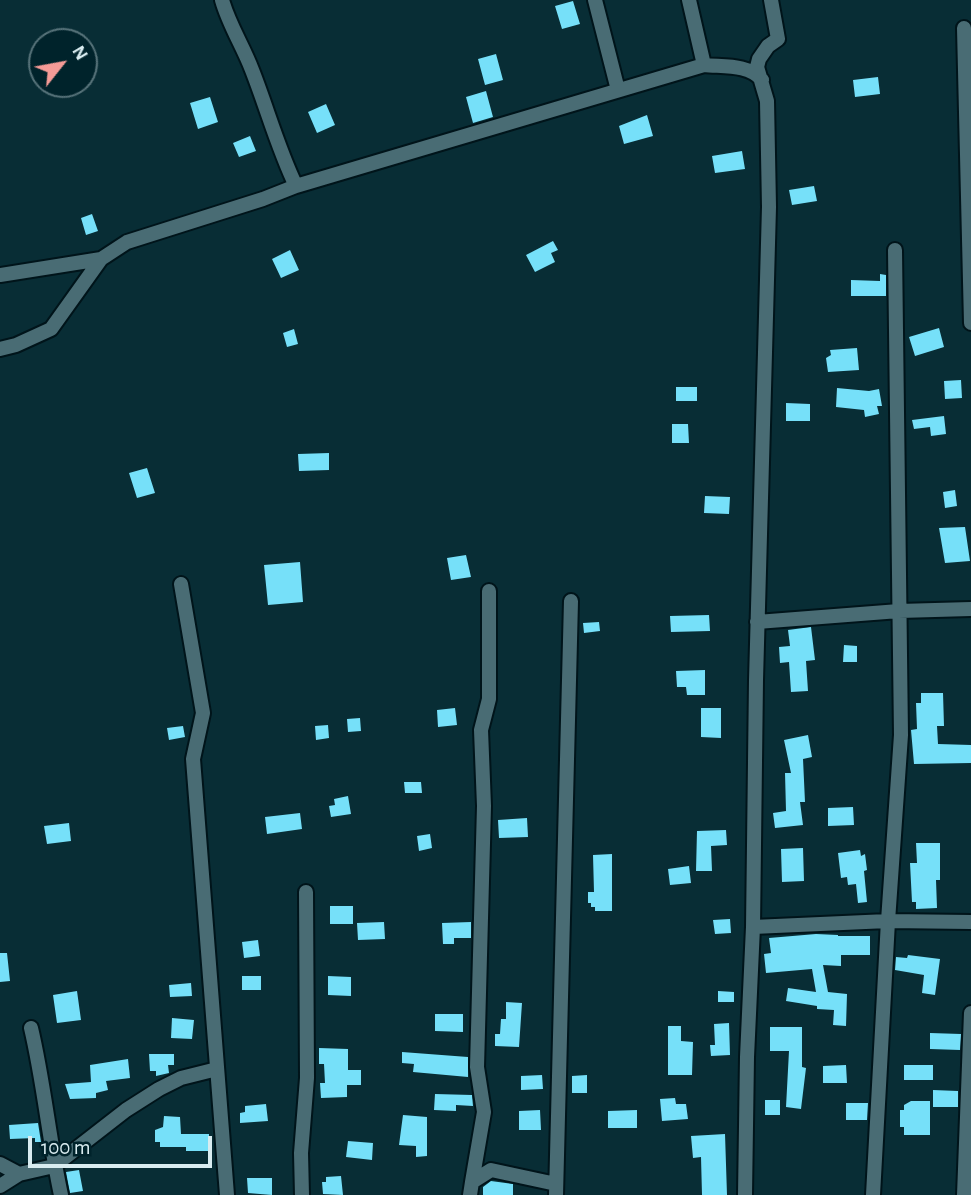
<!DOCTYPE html>
<style>
body{margin:0}
#map{position:relative;width:971px;height:1195px;overflow:hidden;background:#082d35;font-family:"Alegreya Sans",sans-serif}
canvas{display:block}
.north{position:absolute;left:28px;top:28px;width:70px;height:70px;box-sizing:border-box;background:#00232b;border:2px solid #57737a;border-radius:50%;rotate:59deg;font-size:19px;font-weight:700;line-height:28px;text-align:center;color:#d9ecf0}
.north::after{content:'';display:block;margin:auto;width:24px;height:32px;background:#f59b97;clip-path:polygon(50% 0,100% 100%,50% 72%,0 100%)}
.scale{position:absolute;left:28px;top:1136px;width:184px;height:32px;box-sizing:border-box;border:4px solid #d9ecf0;border-top:0;padding-left:9px;font-size:21px;line-height:24px;white-space:nowrap;color:#d9ecf0;-webkit-text-stroke:5px #00232b;paint-order:stroke}
</style>
<div id="map">
<canvas width="971" height="1195"></canvas>
<div class="north">N</div>
<div class="scale">100 m</div>
</div>
<script>
const context = document.querySelector('canvas').getContext('2d');
context.lineJoin = 'round';
function fillPath(path, color) { context.fillStyle = color; context.fill(path, 'evenodd'); }
function strokePath(path, color, width, dash) { context.strokeStyle = color; context.lineWidth = width; context.lineCap = dash ? 'butt' : 'round'; context.setLineDash(dash || []); context.stroke(path); }
fillPath(new Path2D(`
 M573 1 580 24 562 29 555 6Z
 M496 54 503 80 485 85 478 59Z
 M878 77 880 94 855 97 853 80Z
 M486 91 493 117 473 123 466 97Z
 M210 97 218 122 198 129 190 103Z
 M326 104 335 125 317 133 308 112Z
 M647 115 653 136 624 144 619 126Z
 M250 136 256 151 239 157 233 143Z
 M742 151 745 169 715 173 712 156Z
 M814 186 817 201 792 205 789 190Z
 M92 214 98 231 86 235 81 218Z
 M553 241 558 250 551 253 555 262 535 272 526 255Z
 M290 250 299 270 281 278 272 259Z
 M880 274 886 275V296H851V280L880 281Z
 M939 328 944 347 915 356 909 337Z
 M294 329 298 344 287 347 283 333Z
 M857 348 859 370 828 372 826 358 831 355 830 350Z
 M961 380 962 398 945 399 944 381Z
 M676 387H697V401H676Z
 M837 388 869 391 879 389 882 406H877L879 414 865 417 864 410 836 407Z
 M786 403 810 404V421H786Z
 M944 416 946 434 931 436 930 427 914 429 912 420Z
 M672 424H688L689 443H672Z
 M329 453V470L299 471 298 454Z
 M147 468 155 493 137 498 129 473Z
 M955 490 957 506 945 508 943 492Z
 M705 496 730 497 729 514 704 513Z
 M965 527 970 561 945 563 939 528Z
 M466 555 471 577 451 580 447 558Z
 M300 562 303 602 268 605 264 565Z
 M709 615 710 631 671 632 670 616Z
 M599 622 600 631 584 633 583 623Z
 M811 627 815 660 806 661 808 691 791 692 789 662 780 663 779 647 790 646 788 630Z
 M844 645 857 646V662H843Z
 M705 670V695H687L686 687H677L676 671Z
 M921 693H943L944 726H937L938 744 971 745V763L914 764 911 730 917 729 916 703H921Z
 M455 708 457 725 438 727 437 710Z
 M701 708H721V738L701 737Z
 M360 718 361 731 348 732 347 719Z
 M328 725 329 738 316 740 315 726Z
 M183 726 185 737 169 740 167 728Z
 M808 735 812 757 803 759 805 802H800L803 825 775 828 773 813 786 811 785 773H791L784 740Z
 M404 782H421L422 793H405Z
 M348 796 351 814 331 817 329 806 335 805 334 799Z
 M853 807 854 825 828 826V808Z
 M300 813 302 829 267 834 265 817Z
 M527 818 528 837 499 838 498 820Z
 M69 823 71 841 47 844 44 826Z
 M726 830 727 845 711 846 712 871H696L697 831Z
 M430 834 432 848 419 851 417 836Z
 M916 843H940V880H936L937 908 916 909V902H912L910 863H917Z
 M803 848 804 881 782 882 781 849Z
 M860 850 861 856 865 854 867 870 864 871 867 902 858 903 856 884 848 885 847 877 841 878 838 853Z
 M612 854V911H595V907H591V903H588V892H594L593 855Z
 M689 866 691 883 670 885 668 869Z
 M330 906H353V924H330Z
 M730 919 731 933 715 934 713 920Z
 M384 922 385 939 358 940 357 923Z
 M471 922V938H454V944H443L442 923Z
 M816 934 838 935V936H870V955H841V966L823 965 828 992 847 994 846 1026 833 1025 834 1010 817 1009V1006L786 1001 788 988 816 992 812 969 766 973 764 954 771 953 769 938Z
 M258 940 260 956 244 958 242 942Z
 M0 953H7L10 981 0 982Z
 M908 955 940 959 935 995 922 993 924 975 895 970 896 957 907 958Z
 M242 976H261V990H242Z
 M328 976 351 977V996L328 995Z
 M191 983 192 996 170 997 169 985Z
 M77 991 81 1020 57 1023 53 995Z
 M718 991 734 992V1002H718Z
 M506 1002 522 1003 519 1047 495 1046V1034H500L501 1019H506Z
 M435 1014H463V1032L435 1031Z
 M172 1018 194 1020 192 1039 171 1038Z
 M729 1023 730 1055 711 1056 710 1045H715L714 1024Z
 M668 1026H681V1041L693 1042 692 1075H668Z
 M770 1027H802V1067L806 1068 801 1109 786 1107 789 1051H770Z
 M930 1033 961 1034 960 1050 930 1049Z
 M319 1048 348 1049V1070H361V1085H347V1097L321 1098 320 1083H325L324 1064H319Z
 M402 1052 468 1057V1077L413 1072 414 1064 402 1063Z
 M149 1054H174V1065H168L169 1073 156 1076V1071H150Z
 M128 1059 130 1078 106 1081 108 1090 96 1093V1098L70 1099 65 1084 91 1082 90 1065Z
 M846 1065 847 1083H823V1066Z
 M904 1065H933V1080H904Z
 M542 1075 543 1089 521 1090V1076Z
 M587 1075V1093H572V1076Z
 M933 1090 958 1091V1107H933Z
 M435 1094 472 1095 473 1106 456 1105V1111L434 1110Z
 M675 1098 676 1104H686L688 1119 662 1121 660 1099Z
 M765 1100H780V1115H765Z
 M911 1101H930V1135H904V1127H900V1110H904V1105Z
 M846 1103H868L867 1120H846Z
 M266 1104 268 1121 240 1123V1113L245 1112V1106Z
 M540 1110 541 1130H519V1111Z
 M637 1110V1128H608V1111Z
 M403 1115 427 1117V1156L416 1157V1146L399 1145Z
 M164 1116 180 1117 181 1134H209V1151H186V1147H160V1142H155V1130L163 1127Z
 M38 1123 41 1142H35V1138L10 1139 9 1125Z
 M725 1134 727 1195H702L701 1157 693 1158 691 1136Z
 M348 1141 373 1143 372 1160 346 1157Z
 M79 1170 83 1191 70 1193 66 1172Z
 M341 1176 343 1195 323 1194 322 1182H326V1177Z
 M247 1178H272V1195L248 1193Z
 M491 1181 513 1184V1195H483V1187Z`), '#76e0f9');
const minor = new Path2D(`
 M222 0C229 25 243 46 252 70 267 108 278 149 296 186
 M595 0 618 90
 M689 0 704 65
 M964 28 971 323
 M0 275 101 259 127 242 263 199 296 186 704 65C724 67 749 64 762 80
 M0 349 16 345 51 329 101 259
 M181 584 203 713 193 759 227 1195
 M757 622 899 611 971 609
 M753 927 888 921 971 922
 M31 1028C44 1083 49 1140 61 1195
 M0 1164 19 1174
 M472 1182 484 1112 477 1067 484 806 481 730 489 699V591
 M0 1186 19 1174 54 1166 126 1110 159 1089 181 1078 217 1069
 M302 1195 301 1153 307 1078 306 892
 M470 1195 472 1182 491 1170 556 1184
 M556 1195 571 601
 M745 1195 747 1057 753 927 756 680 769 207 767 101 757 67 759 59 768 46 778 39 771 0
 M873 1195 888 921 901 735 895 250
 M964 1195 971 1013`);
strokePath(minor, '#00141a', 18);
strokePath(minor, '#496c74', 14);
</script>
